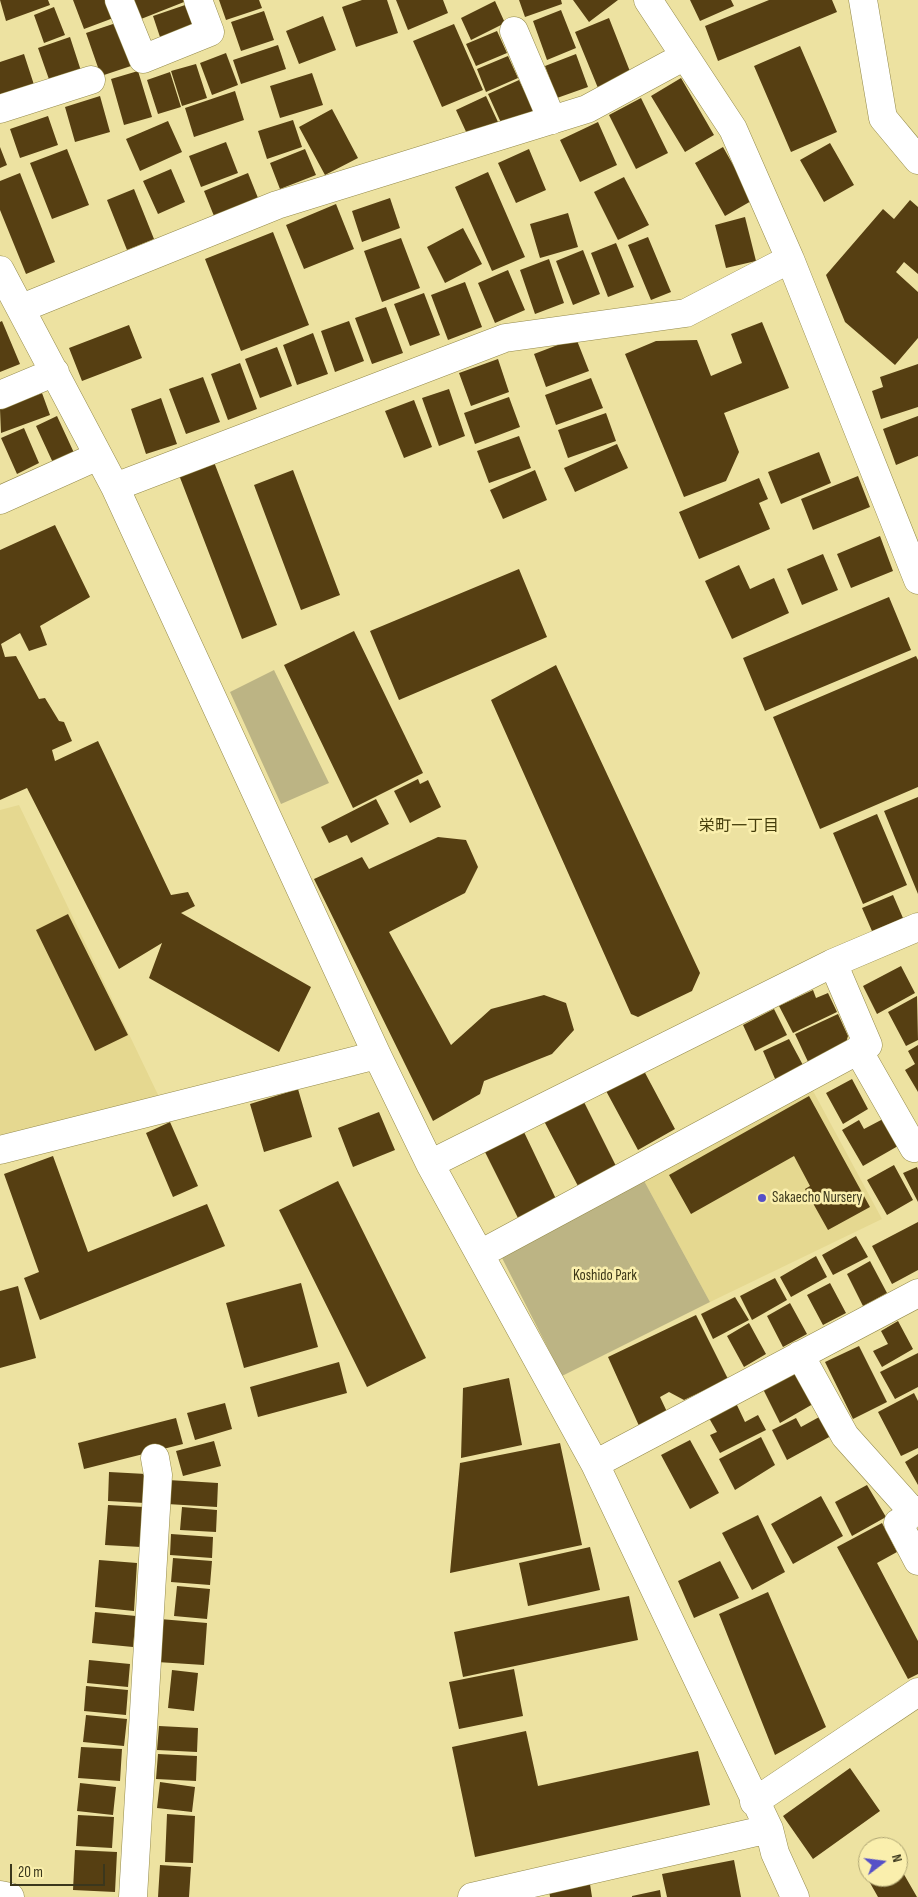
<!DOCTYPE html>
<meta charset="utf-8">
<style>
body{margin:0}
#map{position:relative;width:918px;height:1897px;overflow:hidden;background:#ede2a1;font-family:"Sofia Sans Condensed",sans-serif}
canvas{display:block}
.north{position:absolute;left:858px;top:1837px;width:50px;height:50px;box-sizing:border-box;background:#faefad;border:1px solid #aea573;border-radius:50%;rotate:75deg;font-size:14px;font-weight:700;line-height:20px;text-align:center;color:#3b371c}
.north::after{content:'';display:block;margin:auto;width:18px;height:22px;background:#5650c7;clip-path:polygon(50% 0,100% 100%,50% 72%,0 100%)}
.scale{position:absolute;left:10px;top:1864px;width:95px;height:22px;box-sizing:border-box;border:2px solid #3b371c;border-top:0;padding-left:6px;font-size:15px;line-height:18px;white-space:nowrap;color:#3b371c;-webkit-text-stroke:4px #faefad;paint-order:stroke}
</style>
<div id="map">
<canvas width="918" height="1897"></canvas>
<div class="north">N</div>
<div class="scale">20 m</div>
</div>
<script>
const context = document.querySelector('canvas').getContext('2d');
context.lineJoin = 'round';
function fillPath(path, color) { context.fillStyle = color; context.fill(path, 'evenodd'); }
function strokePath(path, color, width, dash) { context.strokeStyle = color; context.lineWidth = width; context.lineCap = dash ? 'butt' : 'round'; context.setLineDash(dash || []); context.stroke(path); }
function drawText(font, color, halo, rows, align = 'center') {
  context.font = font + ' "Sofia Sans Condensed","Noto Sans JP",sans-serif'; context.lineWidth = 5; context.setLineDash([]); context.textBaseline = 'middle'; context.strokeStyle = halo; context.fillStyle = color; for (const [text, x, y, turn = 0] of rows) {
    context.save(); context.translate(x, y); context.rotate((+turn || 0) * Math.PI / 180); context.textAlign = isNaN(turn) ? turn : align; if (halo) context.strokeText(text, 0, 0); context.fillText(text, 0, 0); context.restore();
  }
}
fillPath(new Path2D(`
 M19 805 161 1101 0 1141V810Z
 M812 1089 882 1219 710 1302 642 1177Z`), '#e5d890');
fillPath(new Path2D(`
 M274 670 329 783 281 804 230 692Z
 M642 1177 710 1302 562 1376 500 1254Z`), '#bcb484');
fillPath(new Path2D(`
 M0 0H48L50 5 6 21Z
 M73 0H110L116 17 84 29Z
 M129 0H183L184 2 136 21Z
 M219 0H259L262 8 226 20Z
 M362 0H387L398 33 356 47 342 7Z
 M396 0H443L448 13 408 30Z
 M519 0H561L562 4 525 17Z
 M573 0H618L589 22Z
 M690 0H731L734 6 700 21Z
 M769 0H832L837 12 718 61 705 26Z
 M495 1 505 23 471 40 461 18Z
 M188 4 196 28 161 40 153 16Z
 M54 7 65 35 44 43 34 15Z
 M561 10 576 48 547 60 533 21Z
 M264 11 274 40 241 51 231 22Z
 M323 16 336 50 299 64 286 31Z
 M609 18 631 74 598 88 575 32Z
 M119 22 134 65 101 76 86 33Z
 M454 24 483 90 442 107 413 41Z
 M497 31 507 53 476 66 466 44Z
 M70 37 82 74 51 85 38 48Z
 M278 45 286 69 241 84 233 60Z
 M800 46 837 132 791 152 754 66Z
 M226 53 238 85 212 95 200 63Z
 M24 54 36 91 0 103V62Z
 M576 54 588 87 557 98 545 66Z
 M508 56 518 78 486 92 477 69Z
 M196 64 207 98 182 106 171 71Z
 M138 71 152 117 124 125 111 79Z
 M170 72 181 107 158 114 147 80Z
 M312 73 323 105 280 118 270 86Z
 M681 78 714 135 685 152 651 96Z
 M519 80 534 111 502 125 488 94Z
 M235 91 244 120 194 137 185 108Z
 M100 96 110 132 75 142 65 107Z
 M486 96 498 122 468 136 456 110Z
 M641 98 668 153 636 169 609 115Z
 M332 109 358 158 325 175 299 127Z
 M48 116 58 145 20 158 10 129Z
 M293 120 302 147 267 159 258 131Z
 M168 121 182 152 140 171 126 139Z
 M598 122 617 165 580 182 560 140Z
 M226 142 238 173 201 187 189 156Z
 M830 143 854 185 824 202 800 160Z
 M0 147 7 165 0 168Z
 M723 147 753 200 725 216 695 163Z
 M67 149 89 205 52 219 30 163Z
 M305 149 316 175 280 189 270 163Z
 M529 149 546 190 516 203 498 163Z
 M171 169 185 202 158 214 143 181Z
 M488 172 525 257 492 271 455 187Z
 M20 173 55 262 26 274 0 210V181Z
 M248 173 260 203 216 221 204 191Z
 M624 177 649 225 618 240 594 192Z
 M134 189 154 239 127 250 107 200Z
 M390 198 400 228 362 242 352 211Z
 M910 200 918 207V274L904 262 896 272 918 292V338L895 365 845 322 826 275 883 209 894 219Z
 M336 204 354 249 304 269 286 225Z
 M568 213 578 247 540 258 530 224Z
 M745 217 756 261 726 268 715 225Z
 M463 228 482 264 445 283 427 247Z
 M273 232 309 325 241 351 205 259Z
 M648 237 671 292 651 300 628 245Z
 M401 238 420 288 382 302 364 251Z
 M616 243 634 287 608 297 591 253Z
 M583 250 600 294 573 305 556 261Z
 M549 259 564 303 535 314 520 270Z
 M508 270 525 310 495 323 478 283Z
 M465 282 482 327 448 340 431 295Z
 M424 293 440 335 410 346 394 304Z
 M386 307 403 353 372 364 355 318Z
 M2 321 20 364 0 372V322Z
 M349 321 364 361 335 372 321 331Z
 M762 322 789 388 724 413 739 452 726 481 684 497 625 354 656 341 697 340 711 376 742 363 731 334Z
 M129 325 142 358 82 381 69 348Z
 M313 333 328 374 297 385 283 345Z
 M576 338 589 371 546 387 534 354Z
 M277 347 292 386 260 398 245 359Z
 M498 359 509 392 471 406 459 373Z
 M240 363 257 409 228 420 211 374Z
 M918 364V407L881 419 872 391 883 387 880 377Z
 M203 377 220 422 186 434 169 389Z
 M591 378 603 408 556 425 545 395Z
 M449 389 465 436 439 446 422 398Z
 M42 393 50 415 1 433 0 409Z
 M509 397 520 427 475 444 464 413Z
 M161 398 177 444 146 454 131 409Z
 M414 400 432 447 404 458 385 411Z
 M606 413 616 441 568 458 558 430Z
 M57 416 75 455 54 465 36 426Z
 M918 416V456L896 465 883 429Z
 M24 428 39 463 17 474 1 438Z
 M519 436 531 468 489 483 477 451Z
 M617 444 628 468 575 492 564 468Z
 M819 452 831 483 781 504 768 472Z
 M214 462 277 625 242 639 179 475Z
 M293 470 340 595 301 610 254 485Z
 M535 470 547 500 503 519 490 490Z
 M858 476 870 507 813 530 801 499Z
 M759 478 768 499 759 503 770 529 699 559 679 512Z
 M55 525 90 597 40 626 47 645 29 651 20 633 1 644 5 657 16 656 39 699 45 698 59 721 64 722 72 741 52 750 55 761 98 741 171 895 188 892 195 906 181 913 311 987 279 1052 149 978 162 943 119 969 27 788 0 800V550Z
 M880 536 893 571 851 588 837 554Z
 M823 554 838 590 802 605 787 569Z
 M739 565 750 589 774 578 789 613 732 639 705 581Z
 M519 569 547 637 399 700 370 631Z
 M889 597 911 650 765 711 743 658Z
 M354 631 423 773 353 808 284 665Z
 M916 656 918 660V787L820 829 773 717Z
 M556 665 700 973 692 991 638 1017 631 1014 491 700Z
 M418 779 420 784 428 780 441 807 410 823 394 791Z
 M918 797V894L884 811Z
 M376 799 389 824 351 843 347 835 329 843 321 827Z
 M877 814 907 885 863 904 833 833Z
 M438 837 466 840 478 867 465 893 389 932 451 1045 491 1009 544 995 566 1003 574 1030 552 1054 484 1081 480 1094 433 1121 314 879 362 857 369 869Z
 M893 895 906 925 875 938 862 908Z
 M68 914 128 1035 95 1051 36 930Z
 M901 966 915 993 877 1014 863 986Z
 M813 990 816 998 828 993 837 1012 793 1033 779 1006Z
 M917 996 918 1040 906 1046 888 1012Z
 M774 1009 787 1035 755 1051 743 1025Z
 M838 1014 848 1036 845 1046 809 1064 795 1034Z
 M789 1039 804 1067 776 1081 763 1051Z
 M918 1045V1092L905 1070 915 1064 908 1051Z
 M643 1069 675 1129 638 1150 605 1089Z
 M852 1079 868 1109 843 1124 826 1093Z
 M298 1089 312 1137 264 1152 250 1104Z
 M809 1096 870 1207 828 1230 805 1189 810 1186 794 1156 691 1214 669 1175Z
 M584 1102 616 1166 578 1186 544 1121Z
 M379 1112 395 1150 353 1167 338 1128Z
 M883 1119 898 1146 863 1166 842 1130 859 1120 864 1129Z
 M170 1122 198 1186 173 1197 146 1133Z
 M524 1132 556 1199 518 1218 485 1152Z
 M53 1156 88 1252 207 1204 225 1246 40 1320 24 1278 39 1272 4 1174Z
 M894 1165 913 1200 887 1215 867 1180Z
 M917 1167 918 1170V1202L903 1173Z
 M338 1181 426 1358 367 1387 279 1210Z
 M918 1222V1270L892 1284 872 1246Z
 M856 1236 868 1257 833 1275 822 1255Z
 M816 1256 827 1277 791 1297 780 1277Z
 M870 1261 887 1293 863 1306 847 1274Z
 M775 1278 787 1300 752 1320 740 1296Z
 M301 1283 318 1347 244 1368 226 1303Z
 M830 1283 846 1313 823 1325 807 1295Z
 M18 1286 36 1358 0 1368V1291Z
 M735 1297 749 1320 713 1339 701 1314Z
 M790 1303 807 1334 783 1347 767 1316Z
 M696 1315 728 1379 684 1400 669 1392 660 1397 668 1414 640 1428 608 1357Z
 M898 1321 913 1349 882 1367 873 1351 888 1344 881 1331Z
 M749 1323 766 1354 744 1367 727 1336Z
 M859 1346 887 1402 853 1419 825 1362Z
 M918 1353V1387L895 1399 880 1372Z
 M339 1362 347 1393 258 1417 250 1387Z
 M794 1372 813 1404 780 1423 763 1389Z
 M509 1378 522 1445 461 1458 463 1388Z
 M914 1393 918 1401V1448L901 1456 878 1412Z
 M225 1403 232 1429 195 1440 187 1413Z
 M736 1403 745 1422 758 1415 766 1430 720 1453 710 1435 717 1432 709 1418Z
 M821 1416 831 1436 787 1460 772 1430 796 1418 801 1427Z
 M176 1418 183 1444 84 1469 78 1443Z
 M761 1437 775 1465 735 1490 719 1459Z
 M690 1440 719 1493 690 1509 661 1455Z
 M214 1441 221 1466 183 1476 176 1451Z
 M560 1443 582 1545 450 1573 460 1463Z
 M918 1454V1485L905 1462Z
 M109 1472 146 1474 145 1503 108 1501Z
 M168 1480 218 1483 217 1507 167 1504Z
 M867 1485 886 1517 852 1536 835 1502Z
 M821 1496 843 1536 793 1564 771 1524Z
 M108 1505 144 1507 141 1547 105 1545Z
 M182 1507 217 1510 216 1532 180 1530Z
 M758 1515 785 1572 752 1590 722 1533Z
 M882 1523 897 1552 877 1563 918 1641V1674L908 1679 837 1547Z
 M171 1534 213 1537 212 1558 170 1555Z
 M590 1547 600 1590 528 1606 519 1563Z
 M173 1558 212 1561 210 1585 171 1582Z
 M99 1560 137 1563 134 1611 95 1607Z
 M720 1561 739 1598 694 1618 678 1581Z
 M177 1586 210 1589 207 1619 174 1616Z
 M768 1592 826 1727 775 1755 719 1614Z
 M629 1596 638 1640 463 1677 454 1632Z
 M95 1612 136 1616 133 1647 92 1643Z
 M160 1619 207 1623 204 1665 157 1662Z
 M89 1660 130 1664 128 1687 87 1683Z
 M514 1669 523 1716 459 1729 449 1682Z
 M172 1670 198 1673 194 1711 168 1708Z
 M86 1686 128 1690 126 1715 84 1711Z
 M86 1715 127 1719 124 1746 83 1742Z
 M159 1726 198 1728 197 1752 157 1750Z
 M526 1731 538 1786 698 1751 710 1805 475 1857 452 1747Z
 M81 1747 122 1749 120 1781 78 1778Z
 M158 1754 197 1756 196 1781 156 1779Z
 M850 1768 880 1811 813 1859 783 1816Z
 M160 1782 195 1787 192 1812 157 1808Z
 M80 1783 116 1787 113 1815 77 1811Z
 M167 1814 195 1816 193 1863 165 1862Z
 M78 1815 114 1817 112 1848 76 1846Z
 M75 1850 117 1852 115 1892 73 1890Z
 M734 1860 741 1897H667L662 1874Z
 M868 1863V1877H898V1864L917 1897H878L861 1867Z
 M160 1865 191 1867 189 1897H158Z
 M590 1884 592 1897H550L549 1890Z
 M660 1890 661 1897H632V1896Z`), '#563f12');
const minor = new Path2D(`
 M119 0 143 59 210 32 198 0
 M648 0 733 129 790 259 918 580
 M863 0 883 118 918 160
 M514 31 552 120
 M0 109 91 80
 M0 270 115 487 377 1055 430 1164 595 1464 769 1829 775 1853 795 1897
 M22 308 277 205 587 109 685 56
 M0 395 55 372
 M115 487 505 338 686 313 790 259
 M0 500 98 456
 M858 1050 914 1148
 M0 1150 377 1055
 M430 1164 833 963 918 927
 M480 1254 868 1045 833 963
 M800 1355 845 1436 914 1513 918 1510
 M595 1464 918 1293
 M914 1513 898 1523 918 1561
 M754 1802 918 1692
 M0 1895 10 1897
 M133 1897 158 1475 155 1458
 M472 1897 769 1829`);
strokePath(minor, '#948a4b', 29);
strokePath(minor, '#fff', 28);
for (const [x, y, r, color] of [
 [762,1198,5,"#5650c7"]
]) { const dot = new Path2D(); dot.arc(x, y, r, 0, 2 * Math.PI); context.fillStyle = color; context.fill(dot); strokePath(dot, '#faefad', 2); }
drawText('15px', '#3b371c', '#faefad', [
 ["Sakaecho Nursery",772,1198]
], 'left');
drawText('15px', '#3c3617', '#faefad', [
 ["Koshido Park",605,1276]
]);
drawText('16px', '#453d0b', '#faefad', [
 ["栄町一丁目",739,827]
]);
</script>
